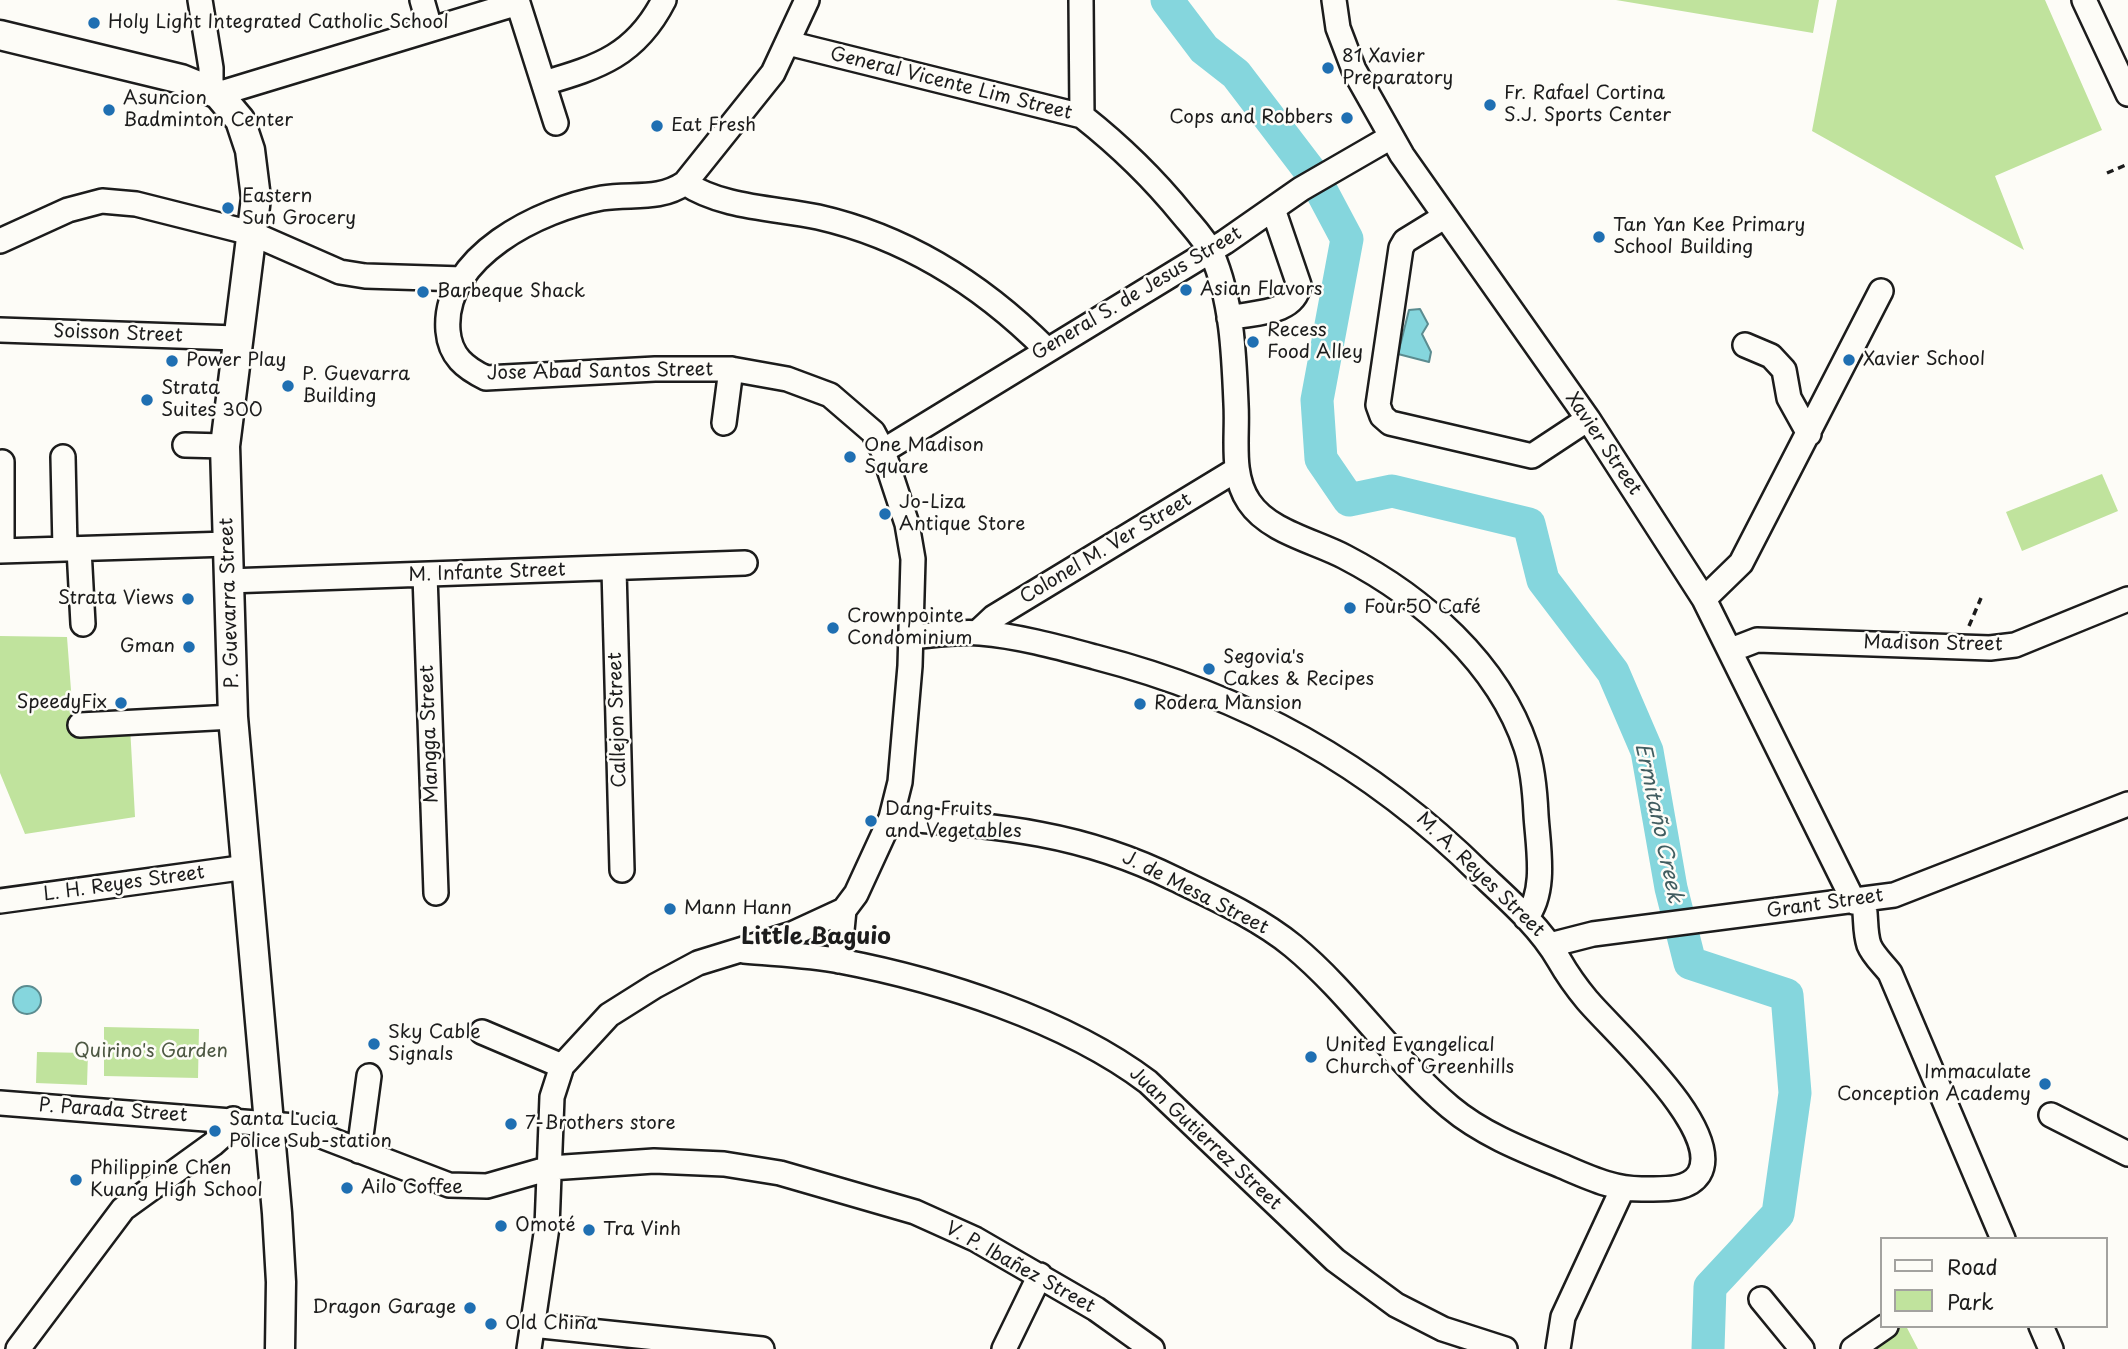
<!DOCTYPE html>
<meta charset="utf-8">
<style>
body{margin:0}
#map{position:relative;width:2128px;height:1349px;overflow:hidden;background:#fdfcf7;font-family:"Playpen Sans",sans-serif}
canvas{display:block}
.legend{position:absolute;left:1880px;top:1237px;width:228px;height:91px;box-sizing:border-box;background:#fdfcf7;border:2px solid #a3a29f;margin:0;padding:9px 12px;list-style:none;font-size:21px;color:#1c1c1c}
.legend li{display:flex;align-items:center;gap:14px;height:35px}
.legend b{width:35px;border:2px solid #a3a29f}
</style>
<div id="map">
<canvas width="2128" height="1349"></canvas>
<ul class="legend">
<li><b style="height:9px;background:#fdfcf7"></b>Road</li>
<li><b style="height:19px;background:#c0e39d"></b>Park</li>
</ul>
</div>
<script>
const context = document.querySelector('canvas').getContext('2d');
context.lineJoin = 'round';
function fillPath(path, color) { context.fillStyle = color; context.fill(path, 'evenodd'); }
function strokePath(path, color, width, dash) { context.strokeStyle = color; context.lineWidth = width; context.lineCap = dash ? 'butt' : 'round'; context.setLineDash(dash || []); context.stroke(path); }
function drawText(font, color, halo, rows, align = 'center') {
  context.font = font + ' "Playpen Sans",sans-serif'; context.lineWidth = 5; context.setLineDash([]); context.textBaseline = 'middle'; context.strokeStyle = halo; context.fillStyle = color; for (const [text, x, y, turn = 0] of rows) {
    context.save(); context.translate(x, y); context.rotate((+turn || 0) * Math.PI / 180); context.textAlign = isNaN(turn) ? turn : align; if (halo) context.strokeText(text, 0, 0); context.fillText(text, 0, 0); context.restore();
  }
}
fillPath(new Path2D(`
 M1616 0H1819L1813 33Z
 M1837 0H2045L2102 130 1995 176 2024 250 1812 131Z
 M2102 474 2118 511 2022 551 2006 512Z
 M0 636 67 637 74 730 130 726 135 817 25 834 0 773Z
 M104 1027 199 1029 198 1078 104 1076Z
 M37 1052 88 1053 87 1085 36 1083Z
 M1894 1326H1906L1918 1349H1851Z`), '#c0e39d');
const water = new Path2D(`
 M1420 309 1428 324 1422 334 1431 352 1429 362 1398 354 1409 310Z
 M13 1000a14 14 0 1 1 28 0a14 14 0 1 1-28 0Z`);
fillPath(water, '#85d6dd');
strokePath(water, '#5b8c90', 2);
strokePath(new Path2D(`
 M1167 0 1204 49 1236 74 1313 175 1347 239 1317 400 1321 459 1349 500 1392 491 1529 524 1543 580 1613 672 1647 751 1671 888 1690 963 1787 995 1795 1093 1778 1214 1710 1287 1708 1349`), '#85d6dd', 33);
const minor = new Path2D(`
 M200 0 211 68V91
 M422 0 430 28
 M517 0 556 123
 M807 0 773 73 685 183C659 201 631 193 602 198 541 209 442 256 448 331 450 356 465 368 486 378L655 369H731L787 379 830 395 873 432 883 451 907 524 913 559 910 666 900 782 891 818 856 894 844 910 839 961
 M1081 0 1082 116
 M1334 0 1338 28 1354 70 1402 155 1588 419 1704 599 1854 902
 M2084 0 2128 94
 M788 43 1082 116C1120 146 1153 178 1183 215 1193 227 1205 239 1212 254 1232 300 1234 355 1236 404 1238 437 1230 474 1249 502 1269 532 1315 541 1345 557 1422 597 1498 663 1526 747 1533 768 1535 793 1536 815 1538 847 1547 891 1526 918
 M544 83C599 67 636 55 664 0
 M218 94 518 3
 M685 183C722 208 775 208 818 217 906 237 982 285 1046 349
 M1444 217 1405 241 1401 248 1378 405 1382 416 1390 423 1532 456 1588 419
 M0 241 68 210 102 201 136 204 251 233 340 272 365 276 463 279
 M1229 318C1253 312 1294 315 1299 285L1273 209
 M0 330 236 338
 M1745 345 1771 356 1784 370 1789 398 1809 434
 M724 423 731 369
 M185 445 225 446
 M883 451 1225 242 1301 189 1391 137
 M63 457 65 549
 M2 462V551
 M79 549 83 624
 M0 551 228 544
 M614 569 622 870
 M425 575 436 893
 M228 581 745 563
 M1704 599 1741 563 1881 291
 M978 632 994 617 1236 470
 M1731 650 1757 640 1990 648 2015 645 2128 599
 M80 725 233 717
 M891 818C996 826 1078 831 1175 879 1214 898 1259 918 1293 946 1351 994 1393 1059 1450 1107 1482 1134 1523 1150 1562 1166 1590 1178 1615 1190 1645 1189 1663 1189 1688 1191 1699 1174 1725 1130 1613 1031 1587 1000 1577 988 1567 974 1559 960 1540 927 1509 900 1481 874 1370 764 1246 696 1095 657 1058 647 1018 636 980 633 958 631 934 635 912 637
 M1863 900C1867 915 1864 930 1869 945 1873 955 1883 964 1890 973L2003 1239
 M0 901 247 867
 M1550 945 1593 934 1894 895 2128 804
 M744 951C776 954 809 955 840 961 940 980 1066 1020 1148 1082L1335 1260 1396 1305 1443 1329 1505 1349
 M482 1032 562 1066
 M0 1103 295 1126 449 1185 487 1186 550 1168 654 1161 724 1164 780 1173 915 1212 975 1239 1096 1309 1152 1349
 M2051 1115 2128 1154
 M359 1151 369 1076
 M1761 1299 1802 1349
 M532 1325 762 1349
 M2041 1326 2051 1349
 M18 1349 123 1209 213 1144 231 1128 233 1119
 M529 1349 547 1227 552 1097 562 1066 609 1015 655 986 698 963 792 934 844 910
 M1004 1349 1040 1275
 M1558 1349 1563 1317 1622 1190
 M1853 1349 1886 1326`);
const major = new Path2D(`
 M0 35 181 79 218 94 240 120 250 150 256 198 225 446 233 717 277 1213 281 1282 280 1349`);
strokePath(minor, '#1c1c1c', 28);
strokePath(major, '#1c1c1c', 33);
strokePath(new Path2D(`
 M2107 173 2128 164
 M1969 626 1981 598`), '#1c1c1c', 3.5, [7, 5]);
strokePath(minor, '#fdfcf7', 23);
strokePath(major, '#fdfcf7', 28);
for (const [x, y, r, color] of [
 [94,23,7,"#1f6fb2"],
 [1328,68,7,"#1f6fb2"],
 [1490,105,7,"#1f6fb2"],
 [109,110,7,"#1f6fb2"],
 [1347,118,7,"#1f6fb2"],
 [657,126,7,"#1f6fb2"],
 [228,208,7,"#1f6fb2"],
 [1599,237,7,"#1f6fb2"],
 [1186,290,7,"#1f6fb2"],
 [423,292,7,"#1f6fb2"],
 [1253,342,7,"#1f6fb2"],
 [1849,360,7,"#1f6fb2"],
 [172,361,7,"#1f6fb2"],
 [288,386,7,"#1f6fb2"],
 [147,400,7,"#1f6fb2"],
 [850,457,7,"#1f6fb2"],
 [885,514,7,"#1f6fb2"],
 [188,599,7,"#1f6fb2"],
 [1350,608,7,"#1f6fb2"],
 [833,628,7,"#1f6fb2"],
 [189,647,7,"#1f6fb2"],
 [1209,669,7,"#1f6fb2"],
 [121,703,7,"#1f6fb2"],
 [1140,704,7,"#1f6fb2"],
 [871,821,7,"#1f6fb2"],
 [670,909,7,"#1f6fb2"],
 [374,1044,7,"#1f6fb2"],
 [1311,1057,7,"#1f6fb2"],
 [2045,1084,7,"#1f6fb2"],
 [511,1124,7,"#1f6fb2"],
 [215,1131,7,"#1f6fb2"],
 [76,1180,7,"#1f6fb2"],
 [347,1188,7,"#1f6fb2"],
 [501,1226,7,"#1f6fb2"],
 [589,1230,7,"#1f6fb2"],
 [470,1308,7,"#1f6fb2"],
 [491,1324,7,"#1f6fb2"]
]) { const dot = new Path2D(); dot.arc(x, y, r, 0, 2 * Math.PI); context.fillStyle = color; context.fill(dot); strokePath(dot, '#fdfcf7', 2.5); }
drawText('19px', '#1c1c1c', '#fdfcf7', [
 ["Holy Light Integrated Catholic School",108,23],
 ["81 Xavier",1342,57],
 ["Preparatory",1342,79],
 ["Fr. Rafael Cortina",1504,94],
 ["S.J. Sports Center",1504,116],
 ["Asuncion",123,99],
 ["Badminton Center",123,121],
 ["Cops and Robbers",1333,118,"right"],
 ["Eat Fresh",671,126],
 ["Eastern",242,197],
 ["Sun Grocery",242,219],
 ["Tan Yan Kee Primary",1613,226],
 ["School Building",1613,248],
 ["Asian Flavors",1200,290],
 ["Barbeque Shack",437,292],
 ["Recess",1267,331],
 ["Food Alley",1267,353],
 ["Xavier School",1863,360],
 ["Power Play",186,361],
 ["P. Guevarra",302,375],
 ["Building",302,397],
 ["Strata",161,389],
 ["Suites 300",161,411],
 ["One Madison",864,446],
 ["Square",864,468],
 ["Jo-Liza",899,503],
 ["Antique Store",899,525],
 ["Strata Views",174,599,"right"],
 ["Four50 Café",1364,608],
 ["Crownpointe",847,617],
 ["Condominium",847,639],
 ["Gman",175,647,"right"],
 ["Segovia's",1223,658],
 ["Cakes & Recipes",1223,680],
 ["SpeedyFix",107,703,"right"],
 ["Rodera Mansion",1154,704],
 ["Dang Fruits",885,810],
 ["and Vegetables",885,832],
 ["Mann Hann",684,909],
 ["Sky Cable",388,1033],
 ["Signals",388,1055],
 ["United Evangelical",1325,1046],
 ["Church of Greenhills",1325,1068],
 ["Immaculate",2031,1073,"right"],
 ["Conception Academy",2031,1095,"right"],
 ["Santa Lucia",229,1120],
 ["Police Sub-station",229,1142],
 ["7-Brothers store",525,1124],
 ["Philippine Chen",90,1169],
 ["Kuang High School",90,1191],
 ["Ailo Coffee",361,1188],
 ["Omoté",515,1226],
 ["Tra Vinh",603,1230],
 ["Dragon Garage",456,1308,"right"],
 ["Old China",505,1324]
], 'left');
drawText('19px', '#1c1c1c', '#fdfcf7', [
 ["General Vicente Lim Street",951,84,14],
 ["General S. de Jesus Street",1137,294,-31],
 ["Soisson Street",118,334,2],
 ["Jose Abad Santos Street",600,372,-1],
 ["Xavier Street",1603,444,56],
 ["Colonel M. Ver Street",1106,549,-31],
 ["M. Infante Street",487,573,-2],
 ["P. Guevarra Street",230,603,-92],
 ["Madison Street",1933,644,1],
 ["Callejon Street",618,720,-92],
 ["Mangga Street",430,734,-92],
 ["M. A. Reyes Street",1480,875,44],
 ["L. H. Reyes Street",124,884,-8],
 ["J. de Mesa Street",1195,893,27],
 ["Grant Street",1825,904,-8],
 ["P. Parada Street",113,1111,4],
 ["Juan Gutierrez Street",1205,1139,43],
 ["V. P. Ibañez Street",1020,1268,29]
]);
drawText('19px', '#4d5843', '#fdfcf7', [
 ["Quirino's Garden",151,1052]
]);
drawText('italic 21px', '#415d60', '#fdfcf7', [
 ["Ermitaño Creek",1658,823,78]
]);
drawText('bold 23px', '#1c1c1c', '#fdfcf7', [
 ["Little Baguio",816,938]
]);
</script>
